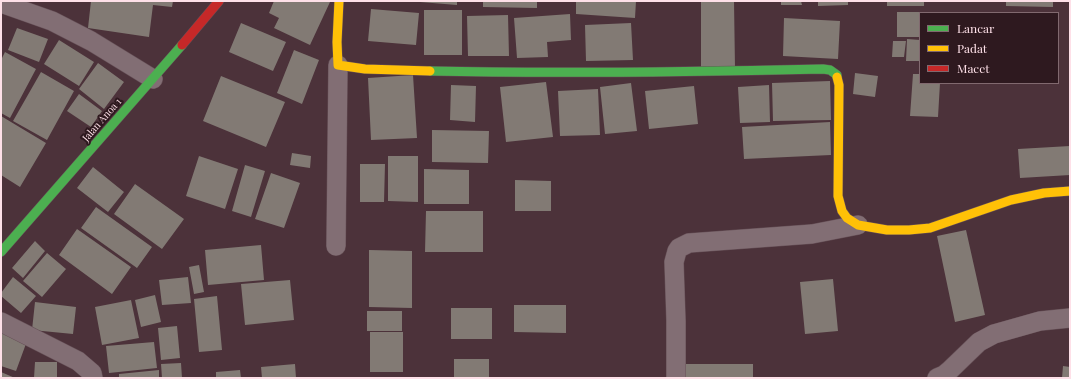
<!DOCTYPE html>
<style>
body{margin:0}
#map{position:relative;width:1071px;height:379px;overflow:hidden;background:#4c323a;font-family:"Playfair Display",serif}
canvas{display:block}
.frame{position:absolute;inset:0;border:2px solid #fee0e8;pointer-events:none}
.legend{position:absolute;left:919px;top:12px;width:140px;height:72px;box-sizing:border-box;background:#2e191f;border:1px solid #81696f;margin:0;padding:5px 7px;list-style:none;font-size:12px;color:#fee0e8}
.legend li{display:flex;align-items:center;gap:8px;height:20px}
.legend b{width:20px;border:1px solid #81696f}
</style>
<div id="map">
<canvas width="1071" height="379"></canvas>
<div class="frame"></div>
<ul class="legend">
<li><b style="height:5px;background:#4caf50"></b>Lancar</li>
<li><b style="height:5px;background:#ffc107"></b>Padat</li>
<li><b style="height:5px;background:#c62828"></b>Macet</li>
</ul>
</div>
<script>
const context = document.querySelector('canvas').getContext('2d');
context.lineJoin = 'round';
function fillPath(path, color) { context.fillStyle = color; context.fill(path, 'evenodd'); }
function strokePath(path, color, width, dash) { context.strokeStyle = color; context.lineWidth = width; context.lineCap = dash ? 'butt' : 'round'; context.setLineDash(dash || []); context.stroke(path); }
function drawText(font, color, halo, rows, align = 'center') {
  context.font = font + ' "Playfair Display",serif'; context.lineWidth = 4; context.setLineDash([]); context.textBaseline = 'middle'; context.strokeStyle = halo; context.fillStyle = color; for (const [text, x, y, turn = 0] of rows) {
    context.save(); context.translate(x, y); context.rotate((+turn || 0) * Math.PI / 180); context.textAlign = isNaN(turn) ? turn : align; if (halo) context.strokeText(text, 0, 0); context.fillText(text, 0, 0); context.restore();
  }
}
fillPath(new Path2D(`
 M91 1H173L172 7 153 5 149 37 88 28Z
 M274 1H327L330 2 310 45 274 28 279 18 269 13Z
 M420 1H457V5L420 2Z
 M483 1H537V8L483 7Z
 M576 1H636L635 18 576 14Z
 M701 1H734L735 68H701Z
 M781 1H801L802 5H781Z
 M818 1H848V5L818 6Z
 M887 1H924V6H887Z
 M1006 1H1053V7L1006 6Z
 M371 9 419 13 416 45 368 41Z
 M424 10H462V55H424Z
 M897 12H920V37H897Z
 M570 14 571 40 547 42 548 57 517 58 514 18Z
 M508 15 509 56H468L467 16Z
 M784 18 840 21 838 59 783 56Z
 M241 23 286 42 273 71 229 52Z
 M631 23 633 60 586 61 585 25Z
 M17 28 48 39 39 62 8 50Z
 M907 39 920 40V61H906Z
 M59 40 94 62 79 86 44 64Z
 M893 41H906L904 57H892Z
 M294 50 319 60 302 104 277 93Z
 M5 52 36 69 10 118 1 113V60Z
 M98 63 124 82 104 109 79 89Z
 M41 72 74 91 47 140 13 121Z
 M855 73 878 76 875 97 853 94Z
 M913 74H920V83H940L938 117 910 116Z
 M413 75 417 138 371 140 368 78Z
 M221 76 285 102 266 147 203 121Z
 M830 81 831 120 773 121 772 83Z
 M546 82 553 137 506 142 500 87Z
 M631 83 637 131 605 134 600 87Z
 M451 85 476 86 475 122 450 120Z
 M769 85 770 122 740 123 738 87Z
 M694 86 698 124 649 129 645 91Z
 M598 89 600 135 560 136 558 91Z
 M79 94 102 111 91 127 67 111Z
 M1 116 46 143 20 187 1 175Z
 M830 122 831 155 744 159 742 127Z
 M432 130 489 131 488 163 432 162Z
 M1070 146V175L1020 178 1018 149Z
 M292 153 311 156 310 168 290 165Z
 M199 156 238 169 225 209 186 196Z
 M388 156H418V202L388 201Z
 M360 164H385L384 202H360Z
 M245 165 265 171 251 217 232 211Z
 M93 167 124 192 108 212 77 188Z
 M424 169 469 170V204H424Z
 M271 173 300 183 284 228 255 219Z
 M515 180 551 181V211H515Z
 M135 184 184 219 162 249 114 214Z
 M96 207 152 247 137 268 81 228Z
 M426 211H483V252H425Z
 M77 229 131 267 112 294 59 255Z
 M966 230 985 315 955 322 937 236Z
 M35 241 45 251 23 278 12 268Z
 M261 245 264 280 208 285 205 250Z
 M369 250 412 251V308L369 307Z
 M47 253 66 269 42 297 23 281Z
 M199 265 204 292 194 294 189 267Z
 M13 277 36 296 21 313 1 296V293Z
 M188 277 191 303 162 305 159 280Z
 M833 279 838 331 805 334 800 282Z
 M290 280 294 320 245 325 241 284Z
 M155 295 161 322 141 327 135 300Z
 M217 296 222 350 199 352 194 299Z
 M131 300 139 338 102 345 95 307Z
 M35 302 76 307 73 334 32 330Z
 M514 305H566V333L514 332Z
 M451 308H492V339H451Z
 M367 311H402V331H367Z
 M177 326 180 358 161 360 158 328Z
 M1 332 27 341 16 371 1 366Z
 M370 332H403V372H370Z
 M154 342 157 368 109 373 106 346Z
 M454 359H489V378L454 377Z
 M35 362H57V378H34Z
 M181 363 182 378H162L161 364Z
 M295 364 296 378H262L261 367Z
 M686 364H753V378H686Z
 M1063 366 1070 367V378H1062Z
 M159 370V378H119V374Z
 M240 370 241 378H216V372Z
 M1 372 15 378H1Z`), '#827a74');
const street = new Path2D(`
 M1 3 52 21 91 41 153 79
 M336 246 338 65
 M1 322 78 361 92 373 93 378
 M676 378V321L674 262 677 251 679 248 689 243 812 234 858 225
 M937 378 944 375 950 370 979 342 994 334 1040 321 1070 318`);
const fast = new Path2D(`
 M430 71C561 74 692 72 823 69L830 70 837 75V77
 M1 252 182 45`);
const slow = new Path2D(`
 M339 1 337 42 338 65 365 69 430 71
 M837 77 839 85 838 196 842 211 847 218 858 225 887 230H909L930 228 1011 200 1044 193 1070 191`);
const jam = new Path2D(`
 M182 45 219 1`);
strokePath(street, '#665057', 20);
strokePath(fast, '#665057', 10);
strokePath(slow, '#665057', 10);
strokePath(jam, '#665057', 10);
strokePath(street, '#826e74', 19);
strokePath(fast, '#4caf50', 9);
strokePath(slow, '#ffc107', 9);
strokePath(jam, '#c62828', 9);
drawText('10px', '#fee0e8', '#2e191f', [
 ["Jalan Anoa 1",102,120,-49]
]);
</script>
